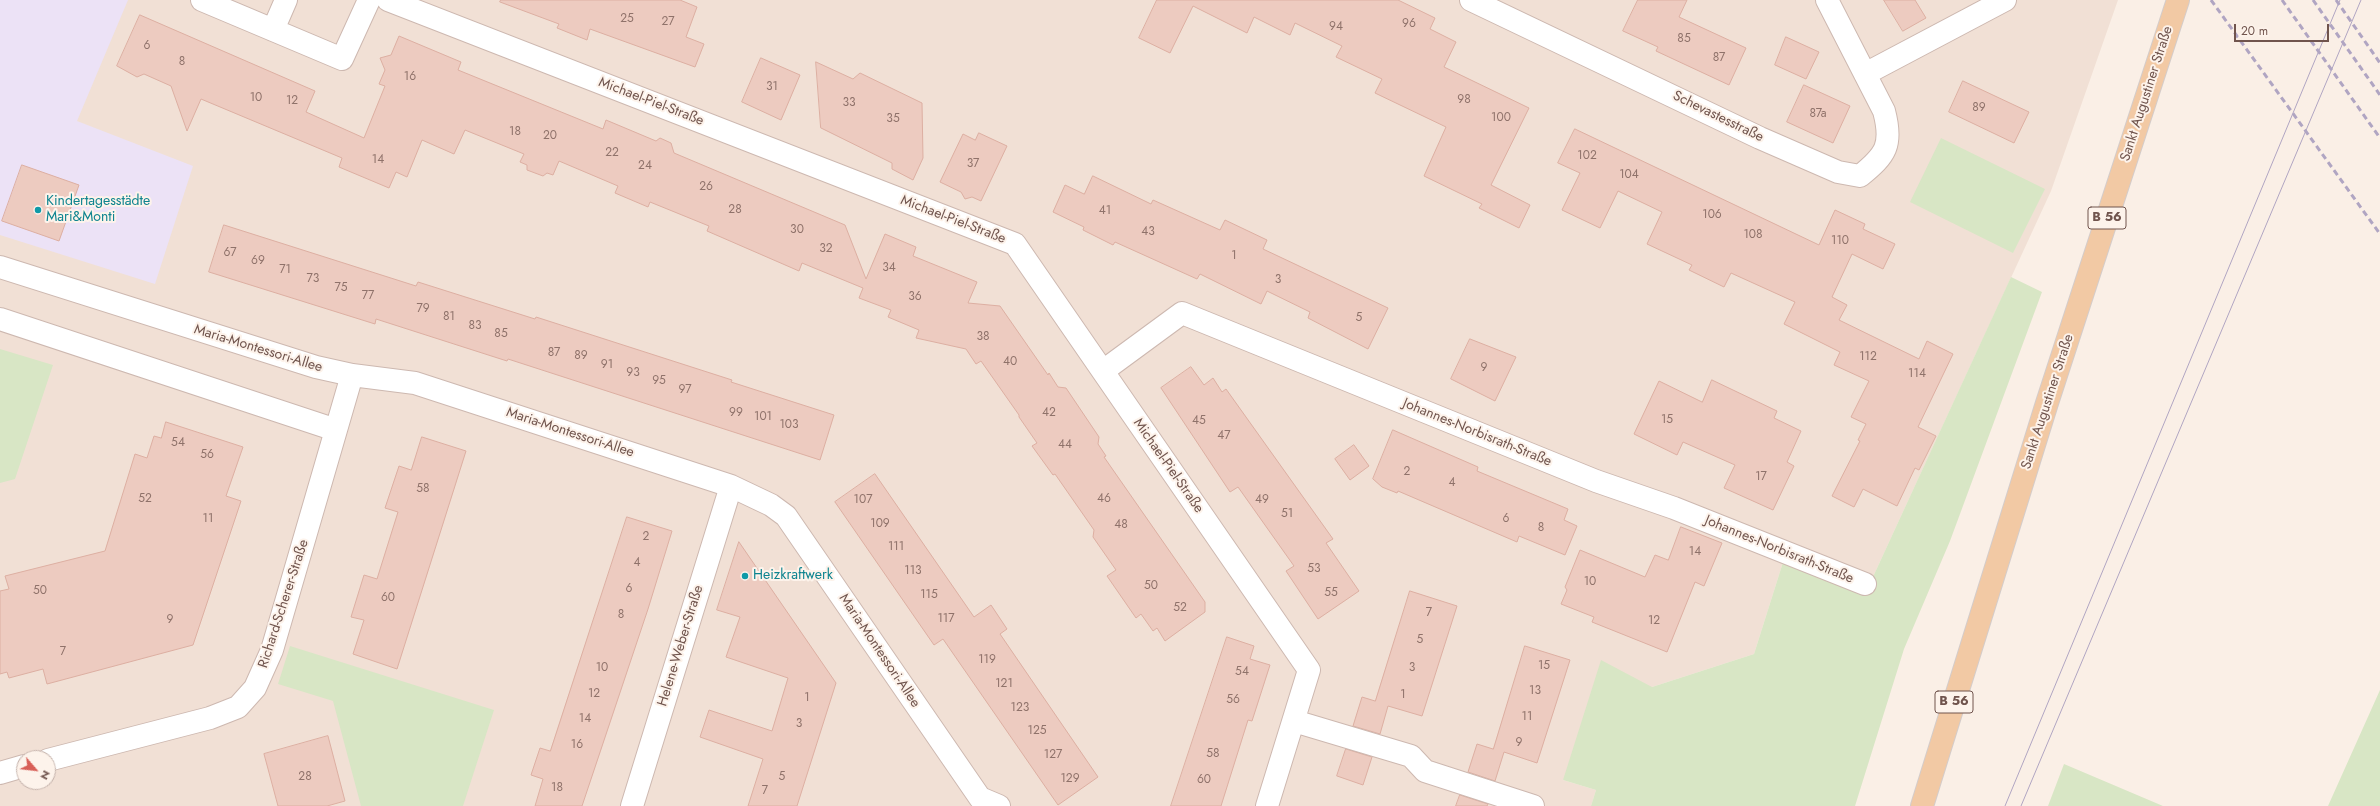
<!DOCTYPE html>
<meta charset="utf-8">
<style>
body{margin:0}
#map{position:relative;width:2380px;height:806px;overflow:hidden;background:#faefe6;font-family:Jost,sans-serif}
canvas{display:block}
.north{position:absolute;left:16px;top:750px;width:40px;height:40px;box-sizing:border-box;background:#fdf3eb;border:1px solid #c5b3ac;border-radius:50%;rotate:118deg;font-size:11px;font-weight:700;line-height:16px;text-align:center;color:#70544d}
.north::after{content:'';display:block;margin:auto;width:14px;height:18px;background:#d85f57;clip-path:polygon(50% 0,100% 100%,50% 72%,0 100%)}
.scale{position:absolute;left:2234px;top:24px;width:95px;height:18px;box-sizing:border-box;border:2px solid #70544d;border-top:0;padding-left:5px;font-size:12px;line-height:14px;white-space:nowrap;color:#70544d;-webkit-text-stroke:3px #fdf3eb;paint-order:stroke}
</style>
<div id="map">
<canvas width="2380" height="806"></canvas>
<div class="north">N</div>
<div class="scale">20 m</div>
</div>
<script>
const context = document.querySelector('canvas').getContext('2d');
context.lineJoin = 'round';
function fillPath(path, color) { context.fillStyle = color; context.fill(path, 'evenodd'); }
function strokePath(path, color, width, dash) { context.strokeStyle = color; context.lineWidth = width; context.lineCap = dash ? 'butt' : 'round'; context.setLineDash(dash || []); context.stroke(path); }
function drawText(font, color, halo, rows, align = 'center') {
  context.font = font + ' Jost,sans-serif'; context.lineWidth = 4; context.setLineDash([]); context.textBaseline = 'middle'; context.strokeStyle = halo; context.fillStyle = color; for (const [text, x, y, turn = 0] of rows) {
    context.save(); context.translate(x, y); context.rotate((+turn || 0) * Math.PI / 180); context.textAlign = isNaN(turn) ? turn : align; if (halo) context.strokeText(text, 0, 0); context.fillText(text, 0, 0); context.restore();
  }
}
fillPath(new Path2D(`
 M0 0H2118L2051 191 1866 592 1784 559 1754 654 1652 687 1563 780 1596 790 1591 806H0ZM24 758H48V782H24Z`), '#f1e0d5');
fillPath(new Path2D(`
 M0 0H128L77 121 193 166 155 284 0 235Z`), '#ece2f6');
fillPath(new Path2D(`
 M1941 138 2045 189 2013 253 1910 202Z
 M2011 277 2042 292 1950 541 1904 649 1855 806H1591L1596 790 1563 780 1601 660 1652 687 1754 654 1784 559 1866 592Z
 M0 349 53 365 15 479 0 483Z
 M290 646 494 710 463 806H361L333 701 278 684Z
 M2380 690V806H2328Z
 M2064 764 2163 806H2048Z`), '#d8e6c5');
const building = new Path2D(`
 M501 0H680L697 7 686 37 704 44 695 67 590 29 587 40 557 28 559 24 500 2Z
 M1157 0H1398L1435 18 1430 29 1456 42 1444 67 1529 108 1491 185 1530 205 1519 228 1479 208 1482 204 1424 176 1446 127 1375 93 1382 79 1336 57 1342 46 1295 23 1290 35 1254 17 1247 33 1193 6 1170 53 1139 38Z
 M1638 0H1687L1679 17 1746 48 1729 85 1656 51 1658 47 1623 31Z
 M1884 0H1915L1926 18 1903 31Z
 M140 15 315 91 306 112 364 138 385 86 379 84 385 70 380 58 391 55 399 36 461 62 458 70 603 129 606 120 656 141 660 138 671 143 674 153 845 225 866 279 885 234 916 247 913 256 977 282 968 303 1000 306 1048 375 1049 373 1058 387 1066 388 1099 437 1098 444 1106 456 1104 457 1205 602V612L1165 641 1157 628 1153 631 1141 614 1136 618 1107 576 1116 570 1093 537 1094 530 1055 474 1053 475 1032 446 1037 443 1019 417V415L981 361 976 364 966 349 916 338 919 330 888 317 891 310 859 298 863 288 802 263 799 271 707 231 709 226 650 202 648 207 615 193 618 186 559 161 553 175 547 173 543 176 527 170V165L520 162 524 154 465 130 454 154 422 140 407 177 396 172 389 188 339 167 342 158 201 99 187 131 171 86 144 74 137 77 117 66Z
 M1786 37 1819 52 1806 79 1775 65Z
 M761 58 800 75 781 120 742 102Z
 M816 62 853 79 860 73 922 103 923 158 913 180 892 169V163L821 128Z
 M1963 81 2029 112 2014 143 1949 112Z
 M1804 85 1850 106 1833 143 1787 122Z
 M1575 129 1819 245 1835 210 1865 224 1863 229 1895 244 1883 269 1852 254 1832 297 1847 305 1839 320 1919 359 1927 341 1953 354 1918 427 1936 436 1919 470 1915 468 1897 506 1863 489 1854 507 1832 496 1860 441 1858 440 1866 424 1851 417 1869 381 1834 365 1840 352 1784 324 1795 302 1731 273 1724 287 1689 270 1692 265 1647 244 1662 212 1618 191 1600 228 1562 210 1580 173 1558 163Z
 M979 133 1007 146 981 201 972 197 965 199 961 192 940 182 963 134 975 140Z
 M22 165 79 185 59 241 2 221Z
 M1093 176 1151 204 1153 200 1220 230 1225 220 1267 240 1263 249 1388 308 1368 349 1308 318 1310 312 1267 291 1261 304 1200 274 1197 279 1115 242 1113 245 1083 230 1084 227 1053 212 1065 185 1084 194Z
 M224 225 416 286 418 282 535 319 536 317 732 380 731 382 834 415 820 460 508 359 507 361 376 319 375 324 209 272Z
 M1470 339 1516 357 1495 401 1451 379Z
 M1191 367 1204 385 1213 378 1222 392 1226 389 1333 539 1326 543 1359 591 1318 619 1286 571 1294 566 1238 487 1230 492 1161 388Z
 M1712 380 1777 411 1774 418 1801 431 1787 462 1794 466 1773 510 1724 488 1735 465 1683 442 1677 455 1634 434 1659 381 1702 402Z
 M166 422 243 447 226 496 241 501 193 645 47 684 43 669 9 678 7 672 0 674V591L9 589 5 576 105 551 135 454 147 458 154 436 161 438Z
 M1393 430 1478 467 1477 471 1568 509 1564 520 1577 526 1565 555 1519 536 1517 542 1398 491 1397 493 1382 487 1373 479Z
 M422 437 466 451 397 669 353 654 364 620 351 617 364 575 377 579 398 512 385 508 399 466 411 470Z
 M1354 445 1369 466 1350 480 1335 459Z
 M875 474 974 617 991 605 1007 629 1000 634 1098 777 1058 805 943 639 934 645 835 502Z
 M627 517 672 531 648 609 582 806H535L543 779 531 775 540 748 550 751Z
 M1681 527 1722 543 1704 586 1695 582 1667 652 1592 622 1594 617 1561 604 1567 590 1565 587 1580 550 1645 577 1655 555 1668 560Z
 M739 542 836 683 797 806H748L763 759 700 737 709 710 772 731 788 678 726 657 740 617 717 610Z
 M1410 591 1457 606 1422 716 1388 706 1380 734 1353 726 1362 697 1375 701Z
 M1227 637 1254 646 1250 659 1270 665 1252 721 1248 720 1221 806H1171Z
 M1525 646 1570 660 1537 763 1504 752 1495 781 1468 772 1477 744 1493 749Z
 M328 736 345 801 327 806H278L264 754Z
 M1346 749 1372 757 1363 785 1337 776Z
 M1460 795 1488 804 1487 806H1456Z`);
fillPath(building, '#edcbc0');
strokePath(building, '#ddafa2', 1);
const minor = new Path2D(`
 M202 0 342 59 369 0
 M388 0 1015 244 1309 670 1267 806
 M1471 0 1760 138 1838 172 1860 176C1886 155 1893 145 1884 111L1827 0
 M273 30 286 0
 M1865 74 2005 0
 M0 267 316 367 352 375 415 383 731 486 771 505 786 516 980 798 999 806
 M0 319 336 430
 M1103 371 1182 313 1596 481 1674 508 1865 584
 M1294 721 1411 756 1425 771 1533 806
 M48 760 210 718 238 707 255 688 272 650 352 375
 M0 773 24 766
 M632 806 731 486`);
const major = new Path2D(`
 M1922 806 2047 403 2178 0`);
strokePath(minor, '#cdb8b0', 24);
strokePath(major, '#d4ccca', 24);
strokePath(minor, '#fff', 22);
strokePath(major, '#f2c9a4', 22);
strokePath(new Path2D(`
 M2005 806 2340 0
 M2021 806 2361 0`), '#b0a5c2', 1);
strokePath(new Path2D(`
 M2211 0 2380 234
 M2282 0 2380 138
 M2313 0 2380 95
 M2336 0 2380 63`), '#b0a5c2', 3, [6, 4]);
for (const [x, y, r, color] of [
 [38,210,4,"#0f9aa8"],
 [745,576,4,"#0f9aa8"]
]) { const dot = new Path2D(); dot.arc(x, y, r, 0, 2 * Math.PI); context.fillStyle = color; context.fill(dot); strokePath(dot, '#fdf3eb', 1.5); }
drawText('12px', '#8f726a', null, [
 ["25",627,19],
 ["27",668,22],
 ["96",1409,24],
 ["94",1336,27],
 ["85",1684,39],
 ["6",147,46],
 ["87",1719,58],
 ["8",182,62],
 ["16",410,77],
 ["31",772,87],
 ["10",256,98],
 ["98",1464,100],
 ["12",292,101],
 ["33",849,103],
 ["89",1979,108],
 ["87a",1818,114],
 ["100",1501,118],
 ["35",893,119],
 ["18",515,132],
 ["20",550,136],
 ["22",612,153],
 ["102",1587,156],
 ["14",378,160],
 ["37",973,164],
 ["24",645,166],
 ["104",1629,175],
 ["26",706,187],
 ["28",735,210],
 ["41",1105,211],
 ["106",1712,215],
 ["30",797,230],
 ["43",1148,232],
 ["108",1753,235],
 ["110",1840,241],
 ["32",826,249],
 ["67",230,253],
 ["1",1234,256],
 ["69",258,261],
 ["34",889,268],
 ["71",285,270],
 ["73",313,279],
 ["3",1278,280],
 ["75",341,288],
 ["77",368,296],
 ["36",915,297],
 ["79",423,309],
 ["81",449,317],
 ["5",1359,318],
 ["83",475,326],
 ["85",501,334],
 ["38",983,337],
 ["87",554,353],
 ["89",581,356],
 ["112",1868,357],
 ["40",1010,362],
 ["91",607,365],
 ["9",1484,368],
 ["93",633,373],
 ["114",1917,374],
 ["95",659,381],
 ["97",685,390],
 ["99",736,413],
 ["42",1049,413],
 ["101",763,417],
 ["15",1667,420],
 ["45",1199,421],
 ["103",789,425],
 ["47",1224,436],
 ["54",178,443],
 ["44",1065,445],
 ["56",207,455],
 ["2",1407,472],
 ["17",1761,477],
 ["4",1452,483],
 ["58",423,489],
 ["52",145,499],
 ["46",1104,499],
 ["107",863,500],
 ["49",1262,500],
 ["51",1287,514],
 ["11",208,519],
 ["6",1506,519],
 ["109",880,524],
 ["48",1121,525],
 ["8",1541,528],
 ["2",646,537],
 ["111",896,547],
 ["14",1695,552],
 ["4",637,563],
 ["53",1314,569],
 ["113",913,571],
 ["10",1590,582],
 ["50",1151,586],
 ["6",629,589],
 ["50",40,591],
 ["55",1331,593],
 ["115",929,595],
 ["60",388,598],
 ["52",1180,608],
 ["7",1429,613],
 ["8",621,615],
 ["117",946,619],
 ["9",170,620],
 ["12",1654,621],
 ["5",1420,640],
 ["7",63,652],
 ["119",987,660],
 ["15",1544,666],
 ["10",602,668],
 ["3",1412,668],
 ["54",1242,672],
 ["121",1004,684],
 ["13",1535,691],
 ["12",594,694],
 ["1",1403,695],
 ["1",807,698],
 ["56",1233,700],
 ["123",1020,708],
 ["11",1527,717],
 ["14",585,719],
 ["3",799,724],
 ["125",1037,731],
 ["9",1519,743],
 ["16",577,745],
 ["58",1213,754],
 ["127",1053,755],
 ["28",305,777],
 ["5",782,777],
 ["129",1070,779],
 ["60",1204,780],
 ["18",557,788],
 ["7",765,791]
]);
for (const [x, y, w] of [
 [2107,218,38],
 [1954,702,38]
]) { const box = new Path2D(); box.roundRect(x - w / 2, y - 11, w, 22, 3); context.fillStyle = '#fdf3eb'; context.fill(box); strokePath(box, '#70544d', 1); }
drawText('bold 13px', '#70544d', null, [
 ["B 56",2107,218],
 ["B 56",1954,702]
]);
drawText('14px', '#70544d', '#fdf3eb', [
 ["Sankt Augustiner Straße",2147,94,-72],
 ["Michael-Piel-Straße",651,102,21],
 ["Schevastesstraße",1718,117,26],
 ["Michael-Piel-Straße",953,220,21],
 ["Maria-Montessori-Allee",258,349,17],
 ["Sankt Augustiner Straße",2048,402,-72],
 ["Maria-Montessori-Allee",570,433,18],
 ["Johannes-Norbisrath-Straße",1477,433,22],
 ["Michael-Piel-Straße",1168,466,55],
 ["Johannes-Norbisrath-Straße",1779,550,22],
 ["Richard-Scherer-Straße",284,604,-72],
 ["Helene-Weber-Straße",681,646,-73],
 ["Maria-Montessori-Allee",879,651,56]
]);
drawText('14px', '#0d838f', '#fdf3eb', [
 ["Kindertagesstädte",46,202],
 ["Mari&Monti",46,218],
 ["Heizkraftwerk",753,576]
], 'left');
</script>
